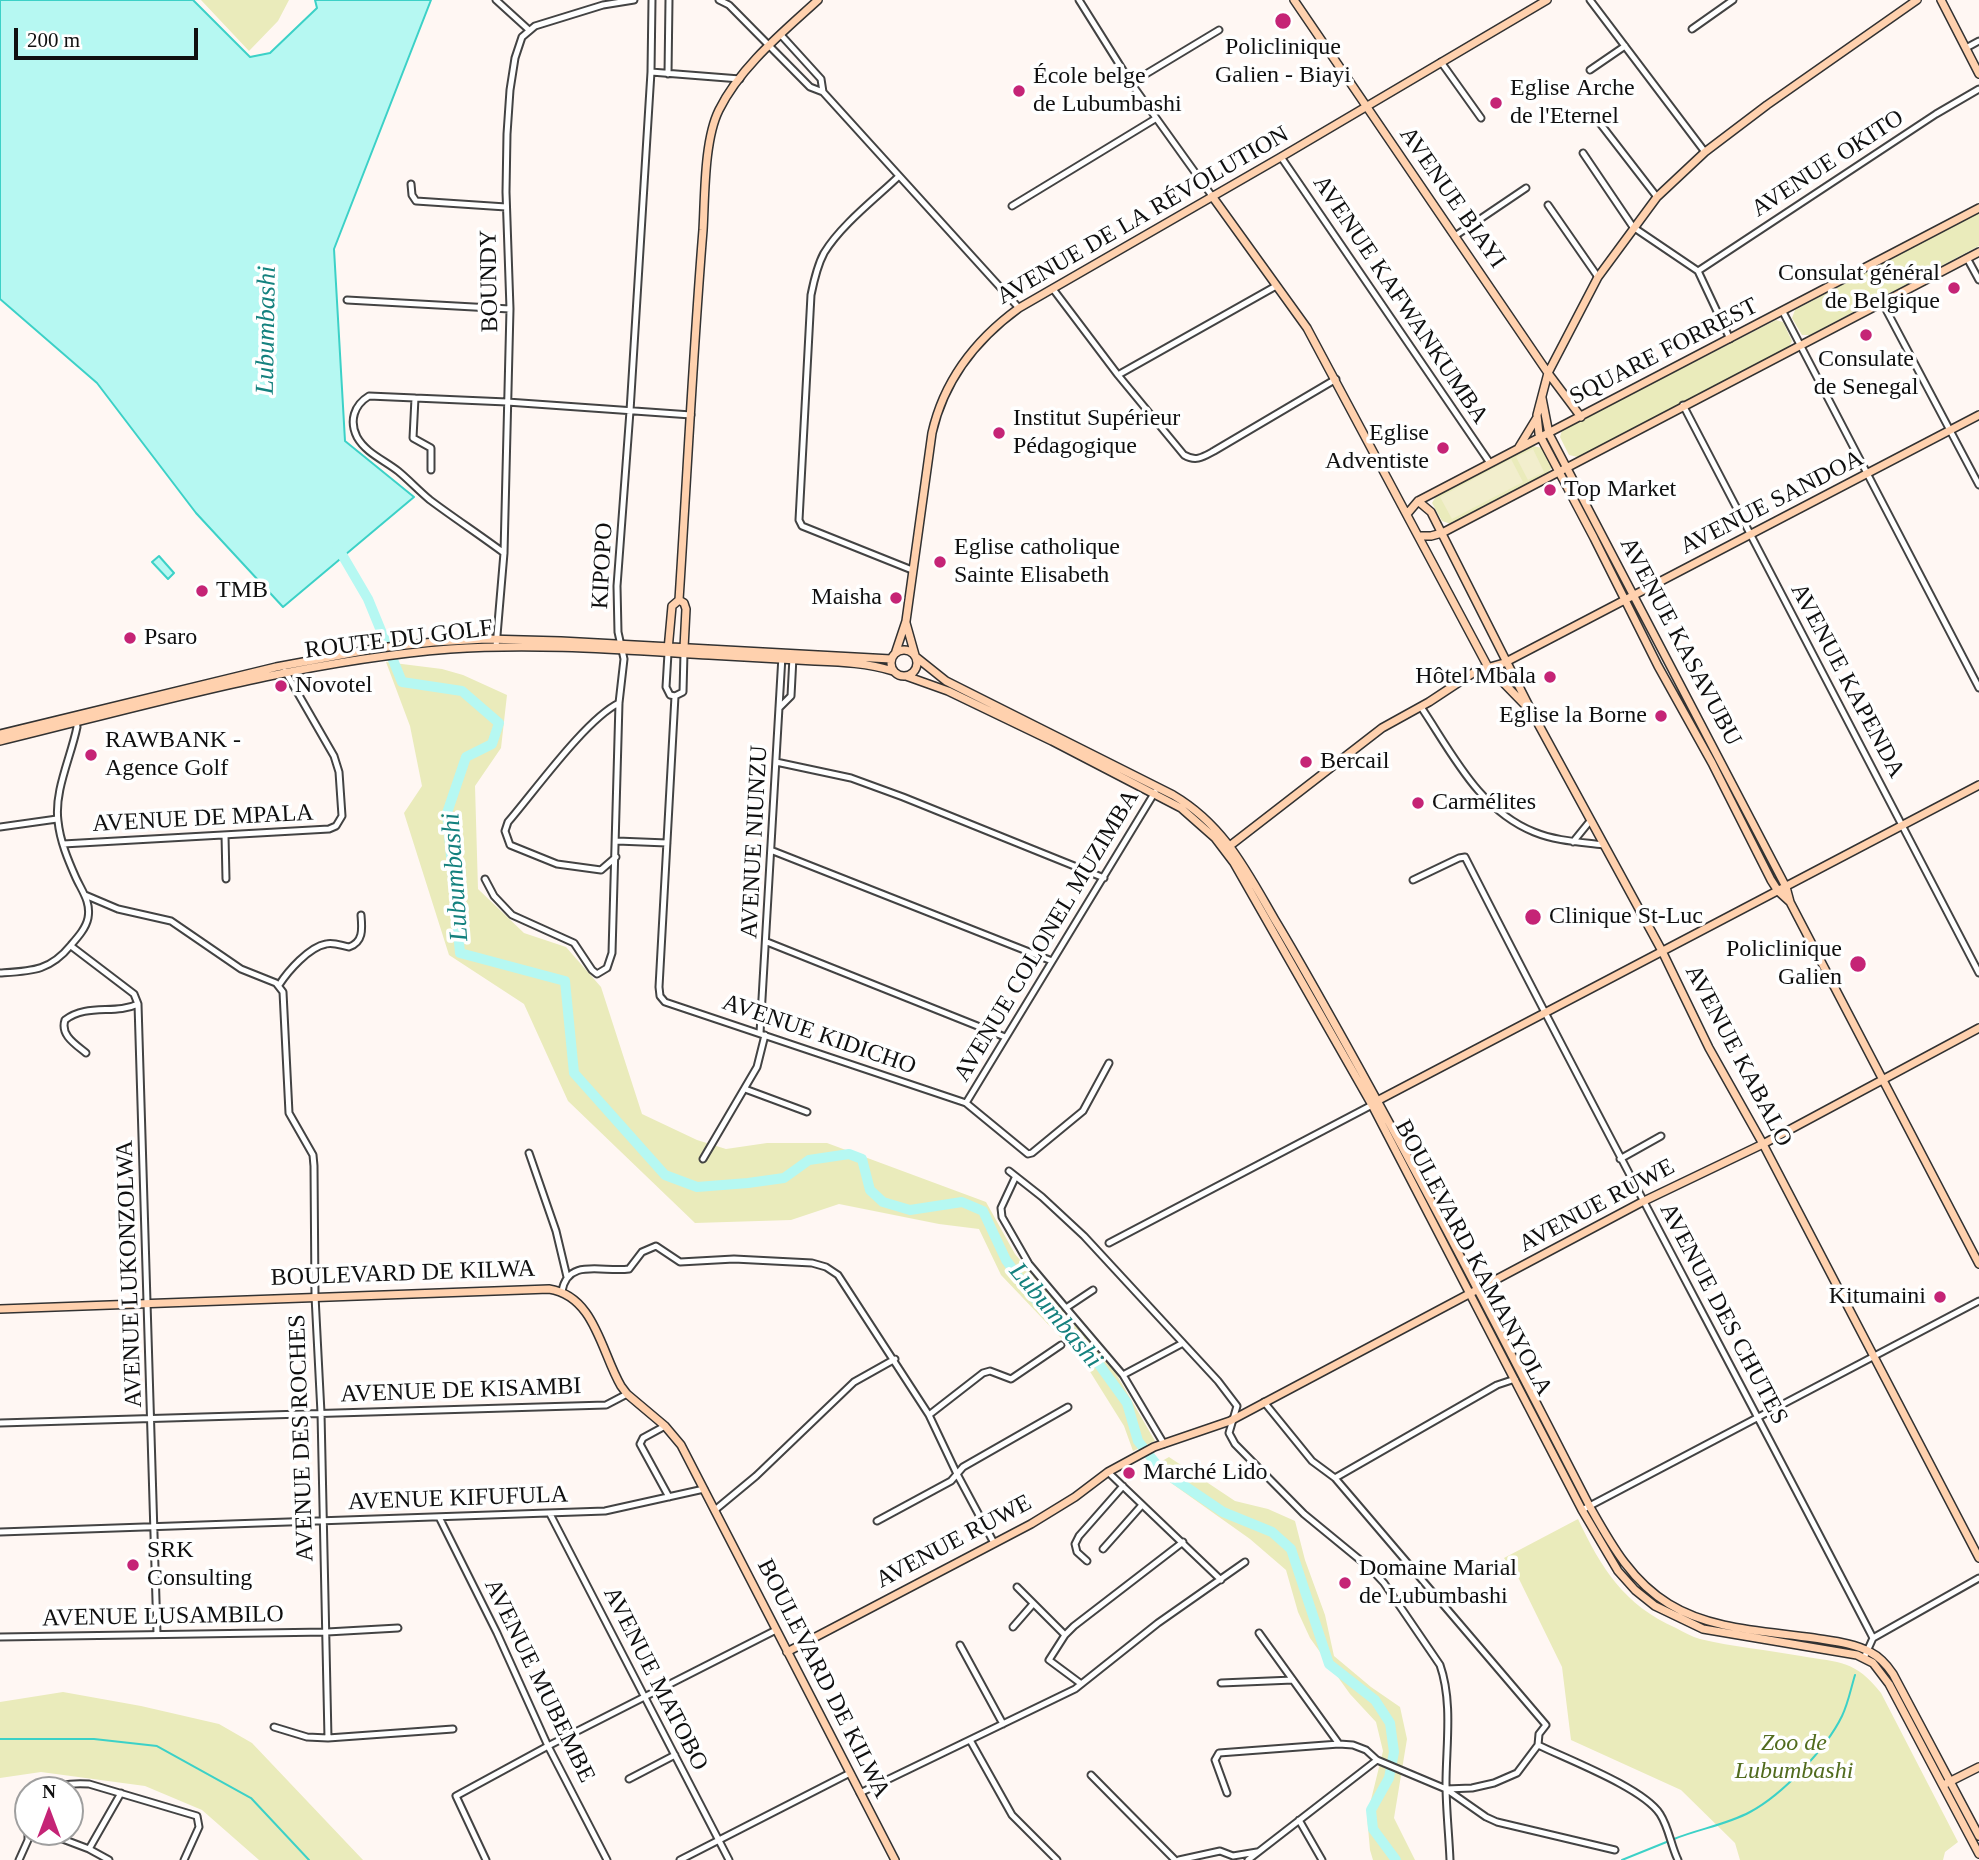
<!DOCTYPE html>
<meta charset="utf-8">
<style>
body{margin:0}
#map{position:relative;width:1979px;height:1860px;overflow:hidden;background:#fff7f3;font-family:Georgia,serif}
canvas{display:block}
.north{position:absolute;left:14px;top:1776px;width:70px;height:70px;box-sizing:border-box;background:#fff;border:2px solid #9f9f9f;border-radius:50%;rotate:0deg;font-size:19px;font-weight:700;line-height:28px;text-align:center;color:#101010}
.north::after{content:'';display:block;margin:auto;width:24px;height:32px;background:#c52476;clip-path:polygon(50% 0,100% 100%,50% 72%,0 100%)}
.scale{position:absolute;left:14px;top:28px;width:184px;height:32px;box-sizing:border-box;border:4px solid #101010;border-top:0;padding-left:9px;font-size:21px;line-height:24px;white-space:nowrap;color:#101010;-webkit-text-stroke:5px #fff;paint-order:stroke}
</style>
<div id="map">
<canvas width="1979" height="1860"></canvas>
<div class="north">N</div>
<div class="scale">200 m</div>
</div>
<script>
const context = document.querySelector('canvas').getContext('2d');
context.lineJoin = 'round';
function fillPath(path, color) { context.fillStyle = color; context.fill(path, 'evenodd'); }
function strokePath(path, color, width, dash) { context.strokeStyle = color; context.lineWidth = width; context.lineCap = dash ? 'butt' : 'round'; context.setLineDash(dash || []); context.stroke(path); }
function drawText(font, color, halo, rows, align = 'center') {
  context.font = font + ' Georgia,serif'; context.lineWidth = 7; context.setLineDash([]); context.textBaseline = 'middle'; context.strokeStyle = halo; context.fillStyle = color; for (const [text, x, y, turn = 0] of rows) {
    context.save(); context.translate(x, y); context.rotate((+turn || 0) * Math.PI / 180); context.textAlign = isNaN(turn) ? turn : align; if (halo) context.strokeText(text, 0, 0); context.fillText(text, 0, 0); context.restore();
  }
}
fillPath(new Path2D(`
 M201 0H289L278 21 249 51Z
 M1979 212V246L1810 335H1802L1792 318 1795 310Z
 M1776 320 1783 322 1792 341 1789 347 1578 457 1569 455 1560 437 1562 430Z
 M1533 446 1542 448 1552 467 1548 473 1451 524 1442 521 1432 503 1436 496Z
 M386 662 442 669 463 675 507 695 501 748 475 786 478 889 524 933 566 947 601 987 642 1114 697 1140 726 1149 767 1143H827L986 1202 1015 1254 1056 1303 1099 1344 1155 1441 1133 1451 1124 1426 1084 1362 1001 1275 979 1229 939 1224 839 1204 791 1220 695 1223 568 1101 524 1004 449 955 404 813 422 786 410 726Z
 M1169 1457 1235 1501 1268 1509 1295 1521 1305 1560 1325 1615 1334 1656 1371 1687 1400 1707 1407 1739 1394 1818 1415 1860H1373L1370 1850 1367 1816 1383 1751 1376 1722 1350 1694 1310 1638 1298 1612 1286 1570 1250 1539 1150 1468Z
 M1578 1519C1601 1568 1624 1605 1676 1628 1684 1632 1692 1637 1700 1639 1733 1647 1768 1650 1801 1656 1841 1663 1855 1660 1881 1693L1958 1842 1945 1852 1943 1860H1740L1735 1843 1681 1790 1571 1740 1562 1667 1519 1579 1504 1558Z
 M63 1692 141 1706 219 1724 252 1743 363 1860H259L202 1810 145 1786 41 1772 0 1778V1702Z`), '#eaebbb');
fillPath(new Path2D(`
 M1533 449 1544 472 1528 480 1516 457Z
 M1511 459 1523 482 1452 519 1440 497Z`), '#f2eecd');
const water = new Path2D(`
 M0 0H193L250 57 270 53 317 8 315 0H431L334 249 345 441 414 497 283 607 196 513 97 383 0 299Z
 M159 556 174 573 168 579 152 562Z`);
fillPath(water, '#b6f8f2');
strokePath(water, '#3cd1c7', 2);
strokePath(new Path2D(`
 M0 1739H94L157 1746 251 1798 309 1860
 M1674 1839C1698 1829 1726 1825 1750 1812 1782 1795 1826 1749 1842 1716 1848 1704 1851 1688 1855 1675
 M1622 1860 1669 1841`), '#3cd1c7', 2);
strokePath(new Path2D(`
 M337 546 368 599 402 682 462 691 499 723 492 744 466 757 447 813 460 953 565 981 574 1073 665 1175 697 1187 748 1183 784 1178 809 1160 849 1154 862 1159 870 1190 883 1202 910 1210 962 1202 983 1211 1006 1260 1033 1297 1069 1330 1098 1363 1127 1403 1138 1441 1161 1470 1223 1512 1272 1532 1291 1549 1329 1664 1375 1700 1390 1723 1394 1752 1389 1778 1371 1810 1373 1829 1396 1860`), '#b6f8f2', 10);
const street = new Path2D(`
 M496 0 529 30
 M719 0 729 5 810 87 823 92 1019 308
 M1079 0 1131 83 1212 196
 M1590 0 1705 152
 M1692 29 1733 0
 M781 35 821 79 823 92
 M1966 48 1979 41
 M1441 62 1481 118
 M1590 70 1625 46
 M651 72 740 79
 M668 74 669 0
 M1131 83 1219 30
 M1599 122 1657 197
 M1583 153 1633 227 1698 271 1730 339
 M1281 157 1490 463
 M898 177C875 199 841 225 824 253 817 266 814 280 811 295L799 520 802 526 912 570
 M411 184 412 195 416 201 506 207
 M1548 205 1598 277
 M1012 206 1155 119
 M1455 236 1526 188
 M1967 258 1979 280
 M1698 271 1936 114 1979 89
 M1053 289 1118 375 1184 455C1196 462 1203 457 1214 451L1336 379
 M347 300 510 309
 M1882 302 1979 485
 M1783 312 1979 688
 M1118 375 1276 286
 M415 398 413 438 431 448V470
 M1683 405 1979 973
 M504 553C480 535 454 518 430 500 419 491 409 480 398 471 384 460 366 453 357 437 349 421 354 405 369 396L507 402 691 415
 M496 647 504 553 510 309 506 192 507 134 510 90 515 58 522 37 535 26 603 5 634 0
 M668 653 666 687 670 695 675 696
 M675 696 659 987 660 996 665 1002 966 1103 1028 1154 1032 1153 1083 1111 1109 1063
 M675 696 683 692 684 653
 M1421 707C1452 753 1479 810 1534 832 1556 841 1580 842 1603 845
 M779 708 791 696 793 657
 M776 762 851 778 903 797 1104 878
 M0 827 57 819
 M225 835 226 879
 M617 841 667 843
 M1573 842 1590 821
 M63 844 329 829 336 826 342 816 339 772 334 756 285 671
 M773 851 1052 961
 M616 857 601 870 557 864 510 845 505 831 508 822C534 792 586 719 619 703
 M485 879 494 896 512 915 574 943 592 970 597 974 607 968 612 953 619 703 624 659 618 632 617 586 630 411 651 72 652 0
 M1413 880 1459 858 1465 857C1598 1119 1738 1377 1873 1638
 M85 895 118 909 171 921 241 969 276 983 283 992 289 1113 313 1155 314 1166 315 1296 321 1413 328 1738
 M767 942 1005 1037
 M71 946 134 994 138 1004 157 1633
 M0 973C32 971 50 971 71 945 78 937 86 928 88 918 91 902 82 891 76 878 68 860 60 841 58 821 54 791 71 757 77 727L76 720
 M279 985C288 971 309 947 326 944 334 942 342 946 349 947 364 942 362 928 361 915
 M760 1033 782 656
 M86 1053C75 1044 60 1035 65 1020 87 1003 115 1015 138 1004
 M745 1089 807 1112
 M966 1103 1155 792
 M529 1153 556 1231 567 1277
 M703 1159 757 1067 765 1035
 M1620 1159 1661 1136
 M1009 1171 1042 1197 1084 1236 1218 1381 1237 1406 1229 1433 1235 1444 1304 1514 1371 1569 1384 1583 1440 1665C1453 1702 1446 1746 1446 1784 1446 1809 1449 1835 1450 1860
 M1015 1178 1001 1208 1002 1217 1029 1264 1066 1308
 M1109 1243 1372 1105
 M1093 1290 1066 1308 1123 1375 1164 1444
 M562 1291C568 1257 604 1273 629 1269L642 1252 656 1246 680 1262 734 1259 812 1263 826 1267 838 1275 929 1415 957 1474 994 1543
 M1123 1375 1183 1343
 M929 1415 983 1373 990 1371 1011 1379 1061 1345
 M0 1423 606 1405 627 1394
 M665 1426 643 1438 640 1444 669 1497
 M1108 1472 1221 1580
 M1335 1478 1497 1385 1515 1379
 M715 1510 756 1476 854 1382 895 1359
 M1582 1510 1979 1301
 M550 1514 729 1860
 M439 1517 497 1633 548 1746 607 1860
 M877 1521 951 1481 963 1467 1068 1407
 M0 1532 605 1511 704 1489
 M1103 1549 1142 1505
 M1087 1561 1077 1552 1075 1544 1079 1536 1123 1486
 M1017 1587 1065 1635
 M1013 1627 1033 1604
 M1259 1633 1339 1744
 M0 1637 327 1632 398 1628
 M960 1645 1003 1724
 M1864 1658 1873 1638 1979 1578
 M1080 1683 1049 1660 1065 1635 1074 1626 1183 1542
 M1221 1683 1293 1680
 M274 1727 307 1737 328 1738 453 1729
 M970 1740 1012 1815 1057 1860
 M1538 1745C1569 1760 1643 1788 1660 1814 1669 1828 1671 1846 1678 1860
 M1091 1775 1175 1860
 M629 1779 675 1755
 M1446 1789 1486 1817 1497 1822 1615 1850
 M45 1790C59 1784 73 1783 89 1784L197 1816 199 1827 184 1860
 M860 1793 1075 1689 1158 1623 1245 1562
 M1227 1793 1215 1760 1219 1753 1339 1744 1353 1745 1366 1750 1377 1760 1446 1789 1472 1788 1494 1783 1517 1773 1538 1745 1539 1734 1546 1725 1335 1478 1312 1461 1264 1402
 M1299 1820 1322 1860
 M44 1832 89 1849 109 1860
 M89 1849 121 1793
 M19 1860 28 1840V1820
 M486 1860 456 1796 548 1746 776 1630
 M680 1860 850 1773
 M1179 1860 1220 1851 1233 1856 1257 1852
 M1248 1860 1377 1760`);
const secondary = new Path2D(`
 M1294 0 1548 373 1581 417
 M1941 0 1979 74
 M1212 196 1307 328 1488 667 1526 706
 M1542 398 1549 434 1786 887 1790 902 1979 1264
 M1519 447 1536 419
 M1418 501 1431 512 1535 718 1662 951 1709 1048 1763 1144 1979 1558
 M1407 514 1418 501 1979 208
 M1419 536H1431L1442 533 1979 252
 M679 600 684 603 686 609 684 648
 M906 623 915 655
 M891 663a13 13 0 1 1 26 0a13 13 0 1 1-26 0Z
 M668 650 672 606 679 600C687 477 693 353 703 230 705 196 704 140 719 110 740 67 783 32 818 0
 M896 651 906 621 932 433C944 380 975 340 1019 308L1281 157 1547 0
 M916 657 946 681 1173 795C1224 825 1246 870 1275 920 1295 953 1314 987 1333 1021 1423 1181 1506 1344 1590 1507 1611 1544 1631 1581 1669 1604 1711 1630 1766 1631 1814 1638 1832 1641 1854 1643 1870 1652 1880 1657 1887 1665 1893 1674L1979 1836
 M906 676 948 691 1052 741 1181 808 1215 838 1234 863 1372 1105 1582 1510 1618 1571 1635 1590 1655 1606 1703 1629 1857 1655 1873 1663 1889 1684 1979 1854
 M0 734 276 667 379 648 434 642 486 639 561 641 891 659
 M0 741C148 705 298 661 450 649 536 643 623 650 709 655 744 657 779 659 815 661 841 662 868 663 893 671
 M1227 848 1382 728 1429 702 1476 671 1504 663 1979 415
 M1790 902 1778 891 1771 880 1712 763 1658 666 1594 538 1539 434 1537 415 1548 373 1598 277 1657 197 1705 152 1767 105 1917 0
 M1375 1102 1979 785
 M0 1309 549 1289C595 1296 601 1352 621 1386L627 1394 665 1426 681 1445 895 1860
 M787 1652 1031 1524 1075 1497 1108 1472 1154 1447 1230 1421 1642 1202 1763 1144 1979 1028
 M1947 1783 1979 1767`);
strokePath(street, '#434343', 9);
strokePath(secondary, '#323232', 10);
strokePath(street, '#fff', 5);
strokePath(secondary, '#ffd1ae', 7);
for (const [x, y, r, color] of [
 [1283,21,9,"#c52476"],
 [1019,91,7,"#c52476"],
 [1496,103,7,"#c52476"],
 [1954,288,7,"#c52476"],
 [1866,335,7,"#c52476"],
 [999,433,7,"#c52476"],
 [1443,448,7,"#c52476"],
 [1550,490,7,"#c52476"],
 [940,562,7,"#c52476"],
 [202,591,7,"#c52476"],
 [896,598,7,"#c52476"],
 [130,638,7,"#c52476"],
 [1550,677,7,"#c52476"],
 [281,686,7,"#c52476"],
 [1661,716,7,"#c52476"],
 [91,755,7,"#c52476"],
 [1306,762,7,"#c52476"],
 [1418,803,7,"#c52476"],
 [1533,917,9,"#c52476"],
 [1858,964,9,"#c52476"],
 [1940,1297,7,"#c52476"],
 [1129,1473,7,"#c52476"],
 [133,1565,7,"#c52476"],
 [1345,1583,7,"#c52476"]
]) { const dot = new Path2D(); dot.arc(x, y, r, 0, 2 * Math.PI); context.fillStyle = color; context.fill(dot); strokePath(dot, '#fff', 2.5); }
drawText('24px', '#101010', '#fff', [
 ["Policlinique",1283,48,"center"],
 ["Galien - Biayi",1283,76,"center"],
 ["École belge",1033,77],
 ["de Lubumbashi",1033,105],
 ["Eglise Arche",1510,89],
 ["de l'Eternel",1510,117],
 ["Consulat général",1940,274,"right"],
 ["de Belgique",1940,302,"right"],
 ["Consulate",1866,360,"center"],
 ["de Senegal",1866,388,"center"],
 ["Institut Supérieur",1013,419],
 ["Pédagogique",1013,447],
 ["Eglise",1429,434,"right"],
 ["Adventiste",1429,462,"right"],
 ["Top Market",1564,490],
 ["Eglise catholique",954,548],
 ["Sainte Elisabeth",954,576],
 ["TMB",216,591],
 ["Maisha",882,598,"right"],
 ["Psaro",144,638],
 ["Hôtel Mbala",1536,677,"right"],
 ["Novotel",295,686],
 ["Eglise la Borne",1647,716,"right"],
 ["RAWBANK -",105,741],
 ["Agence Golf",105,769],
 ["Bercail",1320,762],
 ["Carmélites",1432,803],
 ["Clinique St-Luc",1549,917],
 ["Policlinique",1842,950,"right"],
 ["Galien",1842,978,"right"],
 ["Kitumaini",1926,1297,"right"],
 ["Marché Lido",1143,1473],
 ["SRK",147,1551],
 ["Consulting",147,1579],
 ["Domaine Marial",1359,1569],
 ["de Lubumbashi",1359,1597]
], 'left');
drawText('24px', '#101010', '#fff', [
 ["AVENUE OKITO",1828,164,-33],
 ["AVENUE BIAYI",1452,198,55],
 ["AVENUE DE LA RÉVOLUTION",1143,216,-30],
 ["BOUNDY",490,281,-91],
 ["AVENUE KAFWANKUMBA",1400,300,56],
 ["SQUARE FORREST",1664,352,-27],
 ["AVENUE SANDOA",1772,503,-27],
 ["KIPOPO",603,566,-87],
 ["ROUTE DU GOLF",399,640,-7],
 ["AVENUE KASAVUBU",1680,642,62],
 ["AVENUE KAPENDA",1847,681,62],
 ["AVENUE DE MPALA",203,819,-3],
 ["AVENUE NIUNZU",755,842,-87],
 ["AVENUE COLONEL MUZIMBA",1047,936,-59],
 ["AVENUE KIDICHO",819,1035,19],
 ["AVENUE KABALO",1738,1056,62],
 ["AVENUE RUWE",1597,1206,-28],
 ["BOULEVARD KAMANYOLA",1473,1258,62],
 ["AVENUE LUKONZOLWA",130,1274,-92],
 ["BOULEVARD DE KILWA",403,1274,-2],
 ["AVENUE DES CHUTES",1723,1314,62],
 ["AVENUE DE KISAMBI",461,1391,-2],
 ["AVENUE DES ROCHES",302,1438,-92],
 ["AVENUE KIFUFULA",458,1499,-2],
 ["AVENUE RUWE",954,1542,-28],
 ["AVENUE LUSAMBILO",163,1617,-1],
 ["AVENUE MATOBO",655,1679,63],
 ["BOULEVARD DE KILWA",823,1679,63],
 ["AVENUE MUBEMBE",539,1681,64]
]);
drawText('italic 24px', '#516b1e', '#fff', [
 ["Zoo de",1794,1744],
 ["Lubumbashi",1794,1772]
]);
drawText('italic 26px', '#14817e', '#fff', [
 ["Lubumbashi",267,330,-89],
 ["Lubumbashi",456,877,-94],
 ["Lubumbashi",1055,1316,50]
]);
</script>
